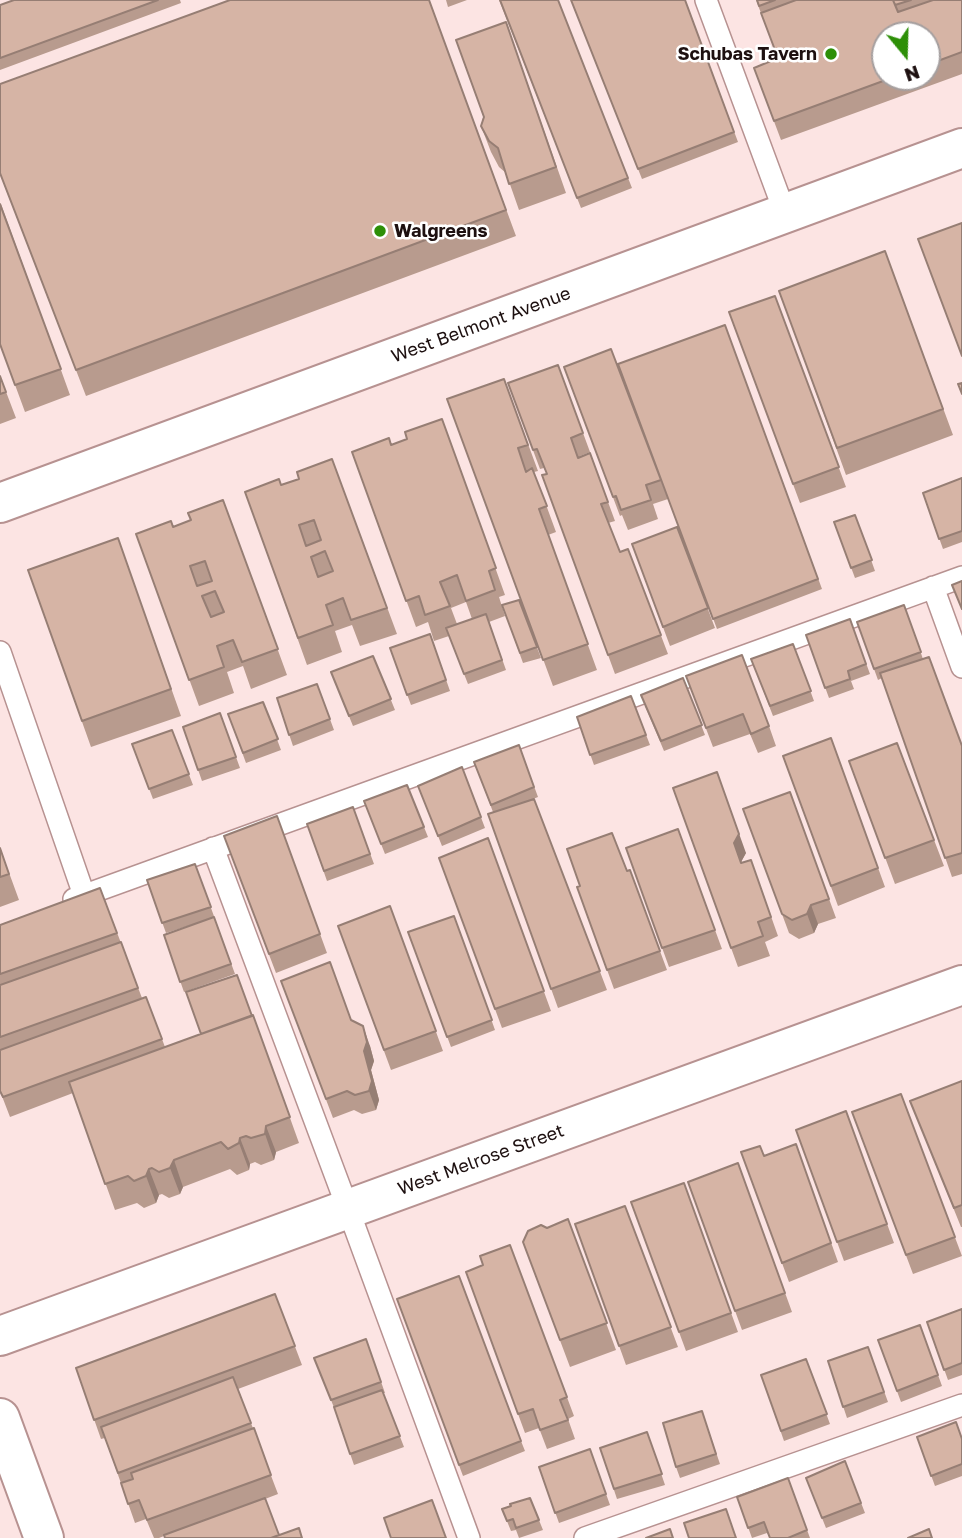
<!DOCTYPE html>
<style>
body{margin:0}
#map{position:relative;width:962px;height:1538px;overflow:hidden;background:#fce4e3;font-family:"Golos Text",sans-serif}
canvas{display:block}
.north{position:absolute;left:871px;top:21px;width:70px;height:70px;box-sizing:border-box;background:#fff;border:2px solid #a59f9f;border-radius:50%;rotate:161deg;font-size:19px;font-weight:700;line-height:28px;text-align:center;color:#1d1010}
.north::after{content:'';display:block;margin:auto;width:24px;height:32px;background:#2d8f07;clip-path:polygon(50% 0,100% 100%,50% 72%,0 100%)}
</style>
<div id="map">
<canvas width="962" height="1538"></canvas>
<div class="north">N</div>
</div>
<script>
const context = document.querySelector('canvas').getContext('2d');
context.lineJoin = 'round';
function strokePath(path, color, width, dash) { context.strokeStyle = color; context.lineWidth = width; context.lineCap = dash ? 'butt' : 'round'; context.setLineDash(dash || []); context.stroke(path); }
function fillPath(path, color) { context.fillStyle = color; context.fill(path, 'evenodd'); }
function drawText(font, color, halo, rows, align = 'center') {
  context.font = font + ' "Golos Text",sans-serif'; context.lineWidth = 5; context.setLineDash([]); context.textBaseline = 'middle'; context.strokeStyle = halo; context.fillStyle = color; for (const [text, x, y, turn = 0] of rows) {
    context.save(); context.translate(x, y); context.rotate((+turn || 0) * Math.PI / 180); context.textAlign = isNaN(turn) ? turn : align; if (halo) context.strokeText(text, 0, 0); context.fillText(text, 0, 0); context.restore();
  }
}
const lane = new Path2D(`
 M706 0 785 213
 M933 587 962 667
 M0 652 84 895
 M213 848 348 1209 469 1538
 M74 899 962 577
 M585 1538 962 1405`);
const street = new Path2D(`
 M0 1336 962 985
 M0 1418 44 1538`);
const secondary = new Path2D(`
 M0 503 962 148`);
strokePath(lane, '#b79291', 24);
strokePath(street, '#b79291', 42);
strokePath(secondary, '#b79291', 42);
strokePath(lane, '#fff', 21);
strokePath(street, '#fff', 38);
strokePath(secondary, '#fff', 38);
fillPath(new Path2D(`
 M14 0H180L181 3 0 70V5Z
 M429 0 516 236 86 396 0 174V84Z
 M446 0H467L448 7Z
 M499 0H558L632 188 581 208Z
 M571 0H685L738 142 642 179Z
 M756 0H962V74L781 140 754 68 778 58ZM927 35V77H885Z
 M506 22 566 193 519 210 506 173 499 167 491 152 481 126Z
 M1 204 70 395 25 412 0 344Z
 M885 251 953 435 846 475 779 291Z
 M775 296 846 487 800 503 729 312Z
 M725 325 822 589 717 629 618 364Z
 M611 349 668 499 653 504 658 519 628 530 622 515 620 516 564 367Z
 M558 365 590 452 578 457 590 453 615 521 608 523 620 552 628 549 668 654 615 674 542 475 547 474 544 468 540 469 508 383Z
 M0 376 16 418 0 424Z
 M504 379 538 471 534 472 556 532 548 535 597 670 553 686 447 399Z
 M442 419 505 595 499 597 505 616 489 622 506 670 468 684 449 636 434 641 428 622 416 627 352 452 391 445 407 439ZM466 602 472 619 457 624 451 608Z
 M332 459 397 634 360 646 352 625 335 631 342 652 307 665 245 492 281 485 299 479Z
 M962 478V542L943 549 923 493Z
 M223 500 287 675 251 689 243 666 227 672 234 693 199 706 136 534 173 527 191 520Z
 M855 515 875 571 855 578 834 522Z
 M677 527 715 628 670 646 632 544Z
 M118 538 181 716 91 747 28 570Z
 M519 600 541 658 523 663 502 605Z
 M904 605 923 659 962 746V874L952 877 882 678 878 680 857 622Z
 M850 619 870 674 851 681 854 689 829 698 806 635Z
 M430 634 450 691 411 705 390 648Z
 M793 644 814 701 773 716 751 659Z
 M373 656 395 710 353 726 331 672Z
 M686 676 769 726 776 746 758 753 750 734 713 747Z
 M683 678 705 735 664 751 645 706Z
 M317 684 334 730 293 746 277 698Z
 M631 696 650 745 594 765 577 717Z
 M263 702 281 750 246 763 228 714Z
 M220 713 240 768 202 781 183 727Z
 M172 730 193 785 153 799 132 744Z
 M831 738 885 887 838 906 783 756Z
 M897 743 944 866 895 884 849 761Z
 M519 745 538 797 533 799H534L607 990 558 1008 488 814 493 812 474 762Z
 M462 767 485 828 442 846 422 796Z
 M407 785 428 837 385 854 364 801Z
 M673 788 746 853 741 862V863L751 860 778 936 765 942 770 956 738 967Z
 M790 792 836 918 818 924 814 933 799 939 789 933 743 809Z
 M353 807 374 864 327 881 307 824Z
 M277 816 327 953 276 973 224 836Z
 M678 829 722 949 669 967 626 848Z
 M488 838 551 1011 502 1028 439 858Z
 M0 848 19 900 0 907Z
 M195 864 235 974 184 992 164 935 200 922 166 933 147 880Z
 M630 870 667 970 614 989 577 887Z
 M100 888 142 998 146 997 165 1047 253 1015 299 1143 276 1152 274 1160 261 1165 255 1162 250 1164 249 1170 237 1175 230 1169 183 1187 180 1194 169 1198 162 1194 159 1195 156 1203 144 1208 137 1203 115 1210 73 1093 10 1117 0 1091V925Z
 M390 906 443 1051 391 1070 338 926Z
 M454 916 495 1030 451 1047 408 932Z
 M281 981 351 1021 370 1046 374 1061 371 1070 379 1100 376 1110 362 1114 354 1110 333 1118Z
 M962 1081V1227H961L910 1101Z
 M901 1094 962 1256 913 1274 852 1112Z
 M846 1111 894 1243 844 1261 796 1130Z
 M796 1144 838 1262 789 1282 741 1152 764 1156Z
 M738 1163 792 1312 742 1330 688 1182Z
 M684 1183 738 1332 686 1351 631 1202Z
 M625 1206 678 1347 626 1365 575 1224Z
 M568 1219 616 1350 570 1367 523 1242 547 1228Z
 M510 1245 574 1416 568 1419 575 1439 547 1449 539 1428 525 1433 466 1272 483 1265Z
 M275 1294 302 1365 238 1389 278 1494 265 1499 279 1535 302 1538 164 1536 159 1538H154L146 1519 135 1523 105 1438 101 1439 76 1368Z
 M397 1299 521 1441 525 1451 463 1476Z
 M962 1309V1375L948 1380 927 1322Z
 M920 1325 942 1386 901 1402 878 1340Z
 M366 1339 385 1393H383L404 1447 354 1465 335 1410 314 1358Z
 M868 1347 888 1402 847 1418 828 1361Z
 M806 1359 830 1424 784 1441 761 1375Z
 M702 1411 720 1464 680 1478 676 1467Z
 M647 1432 665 1485 617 1499 600 1448Z
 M917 1437 962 1439V1476L935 1486Z
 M590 1449 610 1505 559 1523 539 1467Z
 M845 1461 865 1513 826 1528 806 1478Z
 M788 1478 810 1538H770L767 1533 752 1538 737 1497Z
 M530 1498 543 1530 519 1538 516 1530 511 1531 502 1509Z`), '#b89b8e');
fillPath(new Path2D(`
 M717 772 746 853 741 862 734 843Z
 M811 905 818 924 814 933 807 914Z
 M363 1026 370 1046 374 1061 371 1070 379 1100 376 1110 369 1091 364 1051Z
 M266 1126 276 1152 274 1160 265 1134Z
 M240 1138 250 1164 249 1170 239 1143Z
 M174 1160 183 1187 180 1194 170 1168Z
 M149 1169 159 1195 156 1203 146 1176Z`), '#967e74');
const building = new Path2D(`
 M14 0H158L0 58V5Z
 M230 0H429L506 210 76 370 0 173V84Z
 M500 0H558L628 178 577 198Z
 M571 0H685L734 132 638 169Z
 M757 0H775L759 6Z
 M796 0H893L898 12 933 0H962V52L927 65V35H885V77H894L774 121 754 68 778 58 761 13Z
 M893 0H911L895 5Z
 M506 22 556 167 509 184 498 148 489 141 481 126 484 117 456 40Z
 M0 204 61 369 15 385 0 344Z
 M962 223V356L918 239Z
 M885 251 943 409 837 448 779 291Z
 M775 296 839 467 793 484 729 312Z
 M725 325 818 579 713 619 618 364Z
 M611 349 661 480 646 485 651 500 621 510 616 496 613 497 564 367Z
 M558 365 583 433 571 438 578 458 590 453 608 502 601 504 620 552 628 549 661 635 608 655 542 475 547 474 537 449 533 450 508 383Z
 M0 376 6 392 0 394Z
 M504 379 528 445 518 448 526 472 532 468 547 506 539 509 588 644 543 660 447 399Z
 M962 383V394L958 384Z
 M442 419 496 568 489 571 495 590 466 601 457 575 440 582 450 606 425 615 419 596 406 601 352 452 389 438 391 445 407 439 405 432Z
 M332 459 387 608 351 620 343 598 326 605 333 625 298 638 245 492 279 479 281 485 299 479 297 472ZM314 520 321 540 306 546 299 525ZM325 551 333 571 318 577 311 557Z
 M962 478V531L939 539 923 493Z
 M223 500 278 649 242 662 233 640 217 646 224 667 189 680 136 534 171 521 173 527 191 520 188 513ZM205 561 212 581 197 586 190 566ZM215 591 224 612 211 617 202 596Z
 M855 515 872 560 851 568 834 522Z
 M677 527 708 608 663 627 632 544Z
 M118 538 171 689 82 721 28 570Z
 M962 581V609L952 585Z
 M519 600 537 647 520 653 502 605Z
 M904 605 921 652 874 669 857 622Z
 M486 614 502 660 464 674 446 628Z
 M850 619 866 664 848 671 850 679 825 688 806 635Z
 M430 634 446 680 407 695 390 648Z
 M793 644 811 691 770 706 751 659Z
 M742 655 769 726 751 734 743 714 706 728 686 676Z
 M373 656 391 699 349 716 331 672Z
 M929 657 962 746V853L945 858 880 673Z
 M683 678 702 725 661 741 641 695Z
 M317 684 330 719 289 735 277 698Z
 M631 696 646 735 590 755 577 717Z
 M263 702 278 739 243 753 228 714Z
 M220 713 236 757 198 770 183 727Z
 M172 730 189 774 149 789 132 744Z
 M831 738 878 868 831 886 783 756Z
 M897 743 934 840 885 858 849 761Z
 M519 745 534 787 491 805 474 762Z
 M462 767 481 817 438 836 418 786Z
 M717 772 739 834 734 843 741 863 751 860 771 917 758 922 763 936 731 948 673 788Z
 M407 785 424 827 381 844 364 801Z
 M790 792 829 899 811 905 807 914 792 920 782 914 743 809Z
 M534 799 600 971 551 989 488 814Z
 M353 807 370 854 324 871 307 824Z
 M277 816 320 934 269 954 224 836Z
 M678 829 715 930 662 948 626 848Z
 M612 833 627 871 630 870 660 951 607 970 577 887 580 886 567 849Z
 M488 838 544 991 495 1009 439 858Z
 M0 848 9 874 0 877Z
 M195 864 211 907 162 923 147 880Z
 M100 888 117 933 0 974V925Z
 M390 906 436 1031 384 1050 338 926Z
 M454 916 492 1020 447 1037 408 932Z
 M214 917 231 964 180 982 164 935Z
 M121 942 138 988 0 1037V985Z
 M330 962 351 1020 363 1026 367 1042 364 1051 372 1081 369 1091 355 1095 347 1091 326 1099 281 981Z
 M237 975 252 1016 201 1034 186 992Z
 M146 997 162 1039 3 1097 0 1091V1050Z
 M253 1015 290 1117 266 1126 265 1134 251 1138 246 1136 240 1138 239 1143 228 1149 221 1142 174 1160 170 1168 159 1172 152 1168 149 1169 146 1176 134 1181 128 1176 105 1184 69 1082Z
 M962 1081V1205L954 1208 910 1101Z
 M901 1094 955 1237 906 1255 852 1112Z
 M846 1111 887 1224 837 1242 796 1130Z
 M796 1144 831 1243 782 1263 741 1152 760 1146 764 1156Z
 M738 1163 785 1293 735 1311 688 1182Z
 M684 1183 731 1313 679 1332 631 1202Z
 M625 1206 671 1327 619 1346 575 1224Z
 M568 1219 607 1323 560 1340 523 1242 528 1231 541 1225 547 1228Z
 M510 1245 567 1397 560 1400 568 1420 540 1430 533 1409 518 1414 466 1272 483 1265 480 1256Z
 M459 1276 521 1441 459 1465 397 1299Z
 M275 1294 295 1346 94 1420 76 1368Z
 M962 1309V1363L944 1370 927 1322Z
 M920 1325 938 1375 897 1391 878 1340Z
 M366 1339 381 1382 331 1400 314 1358Z
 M868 1347 884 1392 843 1407 828 1361Z
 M806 1359 827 1414 781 1431 761 1375Z
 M233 1377 251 1423 118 1473 101 1427Z
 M382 1390 400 1436 350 1454 334 1407Z
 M702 1411 716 1454 676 1467 663 1423Z
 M956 1422 962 1439V1464L931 1476 917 1437Z
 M254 1428 271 1475 147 1520 139 1500 128 1504 121 1483 133 1479 131 1473Z
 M647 1432 662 1474 614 1489 600 1448Z
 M590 1449 606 1494 555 1513 539 1467Z
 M845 1461 861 1503 822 1518 806 1478Z
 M788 1478 807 1530 788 1538H770L764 1522 748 1528 737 1497Z
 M265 1498 279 1535 271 1538H165L164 1535Z
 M530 1498 539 1520 516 1528 513 1519 507 1521 502 1509 511 1506 510 1504Z
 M432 1500 446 1538H391L384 1518Z
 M726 1509 736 1538H689L684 1523Z
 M299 1528 302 1538H271Z
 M670 1529 673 1538H646Z
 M929 1529 932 1538H908Z`);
fillPath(building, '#d6b4a5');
strokePath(building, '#967e74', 2);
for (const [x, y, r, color] of [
 [831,54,7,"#2d8f07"],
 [380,231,7,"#2d8f07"]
]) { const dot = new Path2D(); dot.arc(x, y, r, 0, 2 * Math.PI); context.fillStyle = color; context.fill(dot); strokePath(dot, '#fff', 2.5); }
drawText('bold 18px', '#1d1010', '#fff', [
 ["Schubas Tavern",817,54],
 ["Walgreens",394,231,"left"]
], 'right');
drawText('18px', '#1d1010', '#fff', [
 ["West Belmont Avenue",481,325,-20],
 ["West Melrose Street",481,1160,-20]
]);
</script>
